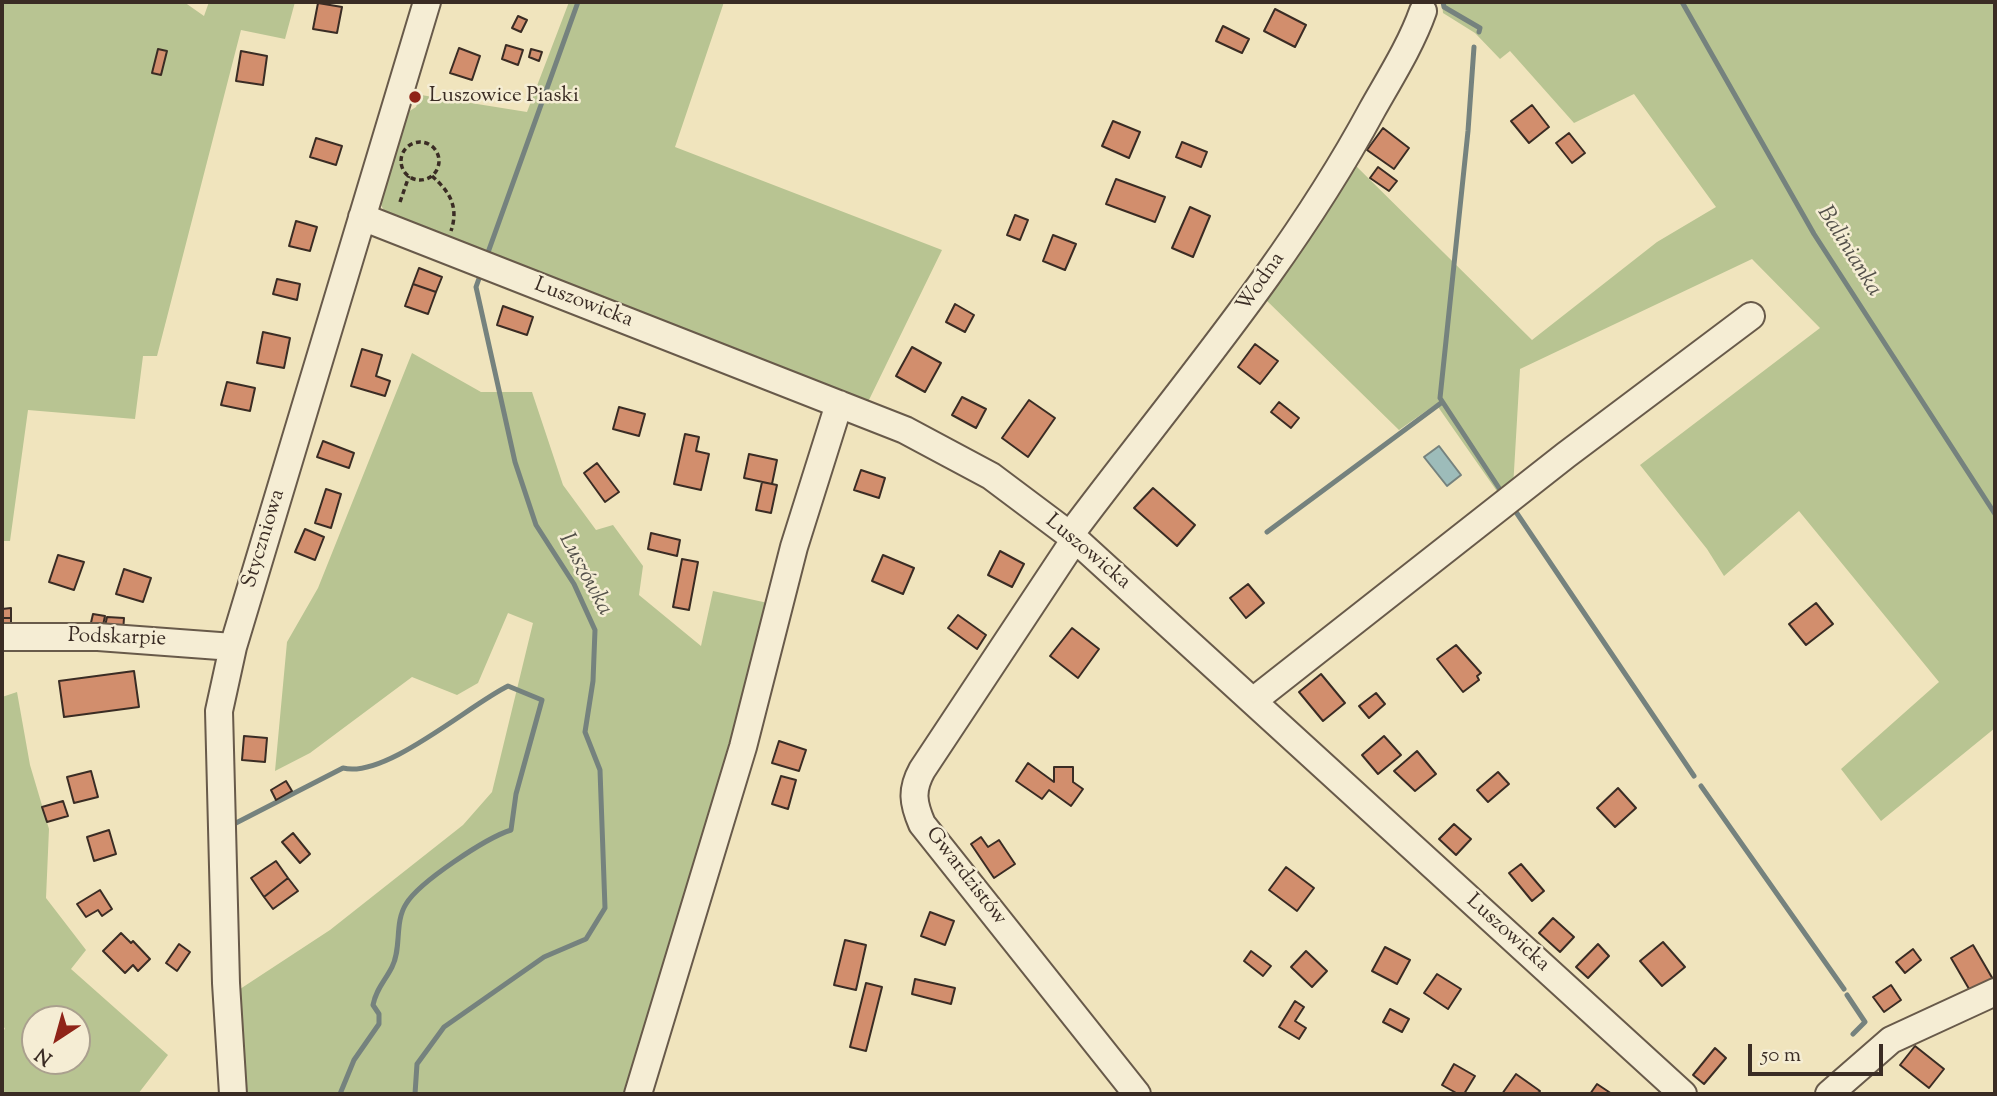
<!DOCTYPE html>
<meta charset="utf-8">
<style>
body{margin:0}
#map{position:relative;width:1997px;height:1096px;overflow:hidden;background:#f0e4bd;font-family:"Sorts Mill Goudy",serif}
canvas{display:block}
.frame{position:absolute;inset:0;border:4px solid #3a2c24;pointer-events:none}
.north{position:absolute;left:21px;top:1005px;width:70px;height:70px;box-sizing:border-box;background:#f5edd4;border:2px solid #aaa08e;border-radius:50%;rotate:216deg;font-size:19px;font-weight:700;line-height:28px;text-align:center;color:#3a2c24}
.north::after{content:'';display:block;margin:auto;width:24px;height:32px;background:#8f2418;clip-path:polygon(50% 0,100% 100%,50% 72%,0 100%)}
.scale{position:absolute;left:1748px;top:1044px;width:135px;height:32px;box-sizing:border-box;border:4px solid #3a2c24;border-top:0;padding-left:9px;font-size:21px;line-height:24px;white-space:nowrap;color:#3a2c24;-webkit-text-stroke:5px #f5edd4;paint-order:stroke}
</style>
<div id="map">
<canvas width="1997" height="1096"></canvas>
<div class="frame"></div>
<div class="north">N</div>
<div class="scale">50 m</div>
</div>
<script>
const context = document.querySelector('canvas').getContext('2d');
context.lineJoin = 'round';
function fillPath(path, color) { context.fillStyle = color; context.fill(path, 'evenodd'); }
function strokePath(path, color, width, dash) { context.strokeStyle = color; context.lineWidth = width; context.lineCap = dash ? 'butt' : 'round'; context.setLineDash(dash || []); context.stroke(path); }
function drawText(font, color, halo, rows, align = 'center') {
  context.font = font + ' "Sorts Mill Goudy",serif'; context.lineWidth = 5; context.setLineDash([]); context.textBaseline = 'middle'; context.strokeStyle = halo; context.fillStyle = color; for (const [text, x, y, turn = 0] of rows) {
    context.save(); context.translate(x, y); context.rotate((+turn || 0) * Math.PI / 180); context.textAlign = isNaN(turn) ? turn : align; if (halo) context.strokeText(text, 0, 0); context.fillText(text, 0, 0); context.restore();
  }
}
fillPath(new Path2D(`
 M2 2H184L204 16 209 2H295L285 39 241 30 157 356H143L135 419 28 410 10 541H2Z
 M569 2H724L675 147 942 250 867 404 395 218 383 209 379 200 408 112 416 107 421 95 527 112Z
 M1442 2H1995V728L1881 821 1841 769 1939 682 1799 511 1724 576 1707 549 1640 465 1820 328 1752 259 1520 369 1513 488 1501 497 1436 404 1399 430 1263 297 1354 164 1532 340 1657 242 1716 207 1634 94 1574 123 1510 51 1500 59 1475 33 1443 13Z
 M412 353 481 392H532L563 485 596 530 613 525 643 566 639 595 701 646 713 591 777 605 633 1094H241L237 991 330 930 463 825 492 792 533 623 508 613 478 683 457 695 412 677 310 753 275 771 287 642 318 588Z
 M17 692 30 765 49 829 46 898 86 950 71 969 168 1055 138 1094H2V1031L5 1029 2 1023V697ZM35 1019H77V1061H35Z`), '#b8c492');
const water = new Path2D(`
 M1439 446 1461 475 1447 486 1424 457Z`);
fillPath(water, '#9dbcba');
strokePath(water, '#75827e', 2);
strokePath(new Path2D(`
 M1443 2 1444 7 1480 28 1479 32
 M1682 2 1814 234 1995 514
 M1474 47 1468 131 1440 398 1499 488
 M486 258 578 2
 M1516 512 1694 776
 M1267 532 1441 403
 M1701 786 1844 989
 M234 824 343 768C385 779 469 705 508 686L542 700 516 794 511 830C486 838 419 882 406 904 394 923 402 948 392 967 385 981 376 989 373 1005L379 1014V1024L354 1060 340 1094
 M1847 995 1865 1022 1853 1034
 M415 1094 417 1064 444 1027 544 957 586 939 605 908 600 770 585 732 593 681 595 630 574 584 536 525 515 462 476 287 482 270`), '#75827e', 5);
const building = new Path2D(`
 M318 3 342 7 337 33 313 29Z
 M1275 9 1306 25 1295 47 1264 31Z
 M518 16 527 20 521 32 512 28Z
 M1223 26 1249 39 1242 53 1216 41Z
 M506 45 523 50 518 65 502 59Z
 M459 48 480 56 472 80 450 73Z
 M158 49 167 51 161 75 152 73Z
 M531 49 542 52 539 61 529 57Z
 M241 51 267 56 263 85 236 81Z
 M414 92 418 93 415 102 411 101Z
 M1532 105 1549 127 1529 143 1511 121Z
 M1113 121 1140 132 1129 158 1102 146Z
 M1383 128 1409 148 1394 169 1367 150Z
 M1569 133 1585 153 1572 163 1556 143Z
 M316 138 342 146 336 165 310 157Z
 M1182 142 1207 152 1201 167 1176 157Z
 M1378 167 1397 181 1389 191 1370 178Z
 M1116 179 1165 197 1155 222 1106 204Z
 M1190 207 1210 216 1193 257 1172 248Z
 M1015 215 1028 220 1020 240 1007 235Z
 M296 221 317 227 310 251 289 246Z
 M1053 235 1076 244 1065 270 1043 261Z
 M419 268 442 277 436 292 413 284Z
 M277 279 300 284 297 300 273 294Z
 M413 284 436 292 428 314 405 306Z
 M955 304 974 315 965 332 946 322Z
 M503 306 533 317 527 335 497 325Z
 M263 332 290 338 284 368 257 363Z
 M1255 344 1278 361 1260 384 1238 367Z
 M912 347 941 363 925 392 896 376Z
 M362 349 382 355 376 376 390 381 385 396 351 386Z
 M227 382 255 388 250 411 221 405Z
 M962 397 986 409 976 428 952 415Z
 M1029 400 1055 418 1028 457 1002 438Z
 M1279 402 1299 418 1291 428 1271 412Z
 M619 407 645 414 639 436 613 429Z
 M685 434 699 437 696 451 709 454 701 490 674 484Z
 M323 441 354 453 349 468 317 457Z
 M749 454 777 460 772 484 744 478Z
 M597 463 619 492 605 502 584 473Z
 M861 470 885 478 879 498 854 490Z
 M762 482 777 485 771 513 756 510Z
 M1153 488 1195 525 1177 546 1134 508Z
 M326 489 341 494 331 528 315 523Z
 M305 529 324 537 315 560 295 552Z
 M651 533 680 540 677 556 648 549Z
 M1000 551 1024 564 1012 587 988 575Z
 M58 555 84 562 74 590 49 582Z
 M883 555 914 568 903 594 872 581Z
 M682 559 698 562 689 610 673 607Z
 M124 569 151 578 143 602 116 594Z
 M1248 584 1264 603 1246 618 1230 598Z
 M1816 603 1833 624 1806 645 1789 624Z
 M11 608V618H2V609Z
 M93 614 105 616 102 630 90 627Z
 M958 615 986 635 977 649 948 628Z
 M107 617 124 618 123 632 104 631Z
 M2 618H11V629L2 630Z
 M1072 628 1099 649 1078 678 1050 656Z
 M1456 645 1481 673 1477 676 1479 680 1463 692 1437 659Z
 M134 671 139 707 64 717 59 681Z
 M1321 674 1345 703 1323 721 1299 692Z
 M1376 693 1385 704 1369 718 1359 706Z
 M244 736 267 738 265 762 242 760Z
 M1384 736 1401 755 1378 774 1362 755Z
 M779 741 806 750 799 771 772 763Z
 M1417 751 1436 774 1415 791 1394 771Z
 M1028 763 1054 782V767H1073V782L1083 789 1071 806 1049 790 1042 799 1016 781Z
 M91 771 98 797 74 803 67 777Z
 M1498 772 1509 784 1488 802 1477 790Z
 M781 776 796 780 788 809 772 804Z
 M286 781 292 791 276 800 271 790Z
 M1618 788 1636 808 1615 827 1597 808Z
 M63 801 68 816 47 822 42 807Z
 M1454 824 1471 839 1456 855 1439 839Z
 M109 830 116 854 94 861 87 837Z
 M293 833 310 854 300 863 282 842Z
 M981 837 988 847 999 840 1015 864 994 878 971 844Z
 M276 861 288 878 264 897 251 878Z
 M1521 864 1544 891 1532 901 1509 873Z
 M1286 867 1314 888 1297 911 1269 890Z
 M288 878 298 891 273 909 264 897Z
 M100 890 112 909 102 916 98 910 86 917 77 904Z
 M930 912 954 921 945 945 921 936Z
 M1553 918 1574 937 1560 952 1539 933Z
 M121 933 131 943 133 941 150 959 138 971 133 965 125 973 103 951Z
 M845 940 866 945 856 990 834 985Z
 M1663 942 1685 967 1662 986 1640 961Z
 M179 944 190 952 177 971 166 963Z
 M1598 944 1609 956 1588 978 1576 967Z
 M1973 945 1994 981 1972 994 1951 958Z
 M1385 947 1410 960 1397 984 1372 971Z
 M1913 949 1921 960 1905 973 1896 962Z
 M1251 951 1271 966 1263 976 1244 961Z
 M1306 951 1327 971 1312 987 1291 967Z
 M1437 974 1461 989 1448 1009 1424 993Z
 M915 979 955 988 951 1004 912 994Z
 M866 983 882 987 866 1051 850 1047Z
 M1891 985 1901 1000 1884 1012 1873 997Z
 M1295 1001 1304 1007 1295 1021 1306 1028 1299 1039 1279 1027Z
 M1390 1009 1409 1019 1402 1032 1383 1022Z
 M1915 1046 1944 1069 1929 1088 1900 1065Z
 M1715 1048 1726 1058 1704 1084 1693 1075Z
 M1454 1064 1475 1076 1464 1094H1458L1442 1085Z
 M1516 1074 1540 1091 1537 1094H1502Z
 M1597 1084 1612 1094H1590Z`);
fillPath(building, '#d28e6d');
strokePath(building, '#3a2c24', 2);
const minor = new Path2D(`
 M362 217 905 430 991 476 1075 539 1683 1094
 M1070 535C1174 396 1289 264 1372 110 1390 78 1411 45 1423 11
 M1075 539 922 770C911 790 913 803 922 824L1137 1094
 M2 637H98L233 647
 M1253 701 1566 455 1751 316
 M233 1094 226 983 219 711 233 647 427 2
 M638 1094 743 747 794 547 839 404
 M1829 1094 1891 1040 1995 992`);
strokePath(minor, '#685a4a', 30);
strokePath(new Path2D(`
 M401 161a19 19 0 1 1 38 0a19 19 0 1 1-38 0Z
 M432 176C450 192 459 207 451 231
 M400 202 409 176`), '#3a2c24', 3.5, [5, 3.5]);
strokePath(minor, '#f5edd4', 26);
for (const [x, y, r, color] of [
 [415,97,7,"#8f2418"]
]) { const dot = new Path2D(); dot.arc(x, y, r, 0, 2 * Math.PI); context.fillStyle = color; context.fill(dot); strokePath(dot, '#f5edd4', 2.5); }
drawText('21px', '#3a2c24', '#f5edd4', [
 ["Luszowice Piaski",429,97]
], 'left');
drawText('21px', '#3a2c24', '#f5edd4', [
 ["Wodna",1262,283,-55],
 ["Luszowicka",583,304,21],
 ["Styczniowa",265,539,-73],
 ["Luszowicka",1087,553,40],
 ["Podskarpie",117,639,2],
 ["Gwardzistów",965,877,52],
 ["Luszowicka",1507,934,42]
]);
drawText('italic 23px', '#53504a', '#f5edd4', [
 ["Balinianka",1848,252,58],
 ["Luszówka",584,575,62]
]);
</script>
